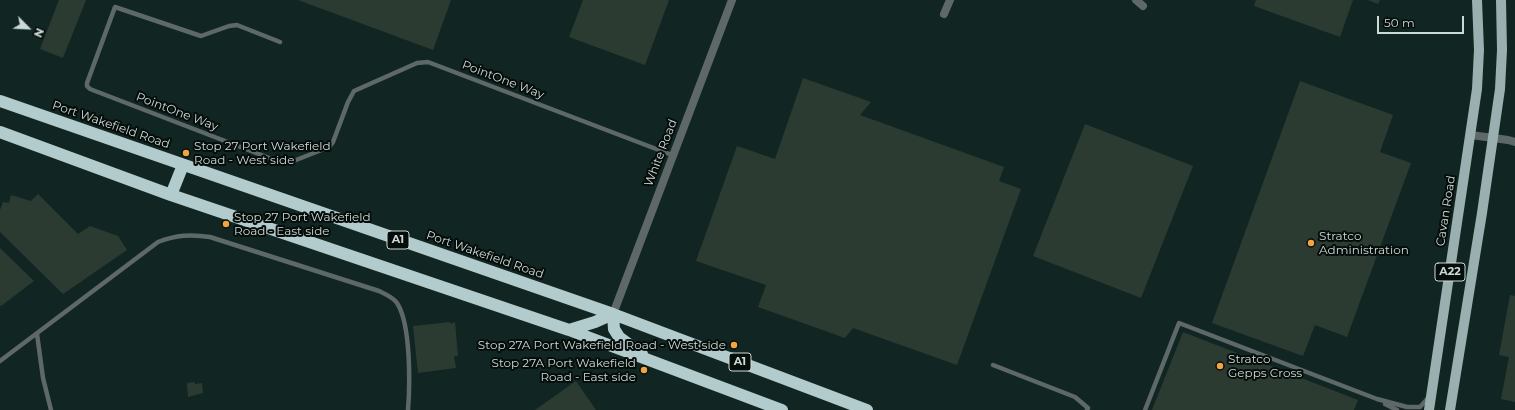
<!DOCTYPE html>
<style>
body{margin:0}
#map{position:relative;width:1515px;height:410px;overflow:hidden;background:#112622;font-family:Montserrat,sans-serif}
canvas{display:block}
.north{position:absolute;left:8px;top:8px;width:40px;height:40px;-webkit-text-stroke:3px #050d0b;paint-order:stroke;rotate:114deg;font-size:11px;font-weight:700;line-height:16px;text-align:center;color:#cdd9d6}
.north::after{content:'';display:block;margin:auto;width:14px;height:18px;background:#cdd9d6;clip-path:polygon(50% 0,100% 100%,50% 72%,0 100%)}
.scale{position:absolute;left:1377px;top:16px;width:87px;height:18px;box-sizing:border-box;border:2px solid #cdd9d6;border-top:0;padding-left:5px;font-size:12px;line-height:14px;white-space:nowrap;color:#cdd9d6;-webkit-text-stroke:3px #050d0b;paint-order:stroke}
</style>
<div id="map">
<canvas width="1515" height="410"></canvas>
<div class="north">N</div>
<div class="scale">50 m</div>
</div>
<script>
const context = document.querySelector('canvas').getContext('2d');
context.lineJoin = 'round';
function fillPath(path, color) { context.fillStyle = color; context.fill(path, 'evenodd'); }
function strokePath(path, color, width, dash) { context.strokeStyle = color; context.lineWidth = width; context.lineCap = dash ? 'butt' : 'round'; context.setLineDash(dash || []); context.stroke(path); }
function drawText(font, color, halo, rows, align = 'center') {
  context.font = font + ' Montserrat,sans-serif'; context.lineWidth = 4; context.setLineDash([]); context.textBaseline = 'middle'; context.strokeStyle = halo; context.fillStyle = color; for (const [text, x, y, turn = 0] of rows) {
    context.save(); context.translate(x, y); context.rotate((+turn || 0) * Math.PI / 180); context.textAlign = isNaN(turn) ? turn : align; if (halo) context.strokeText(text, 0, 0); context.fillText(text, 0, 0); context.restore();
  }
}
fillPath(new Path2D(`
 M59 0H86L63 58 40 49Z
 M298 0H451L433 50Z
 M583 0H669L645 65 569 37Z
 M1256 0H1353L1340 37 1254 6Z
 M1368 0H1380L1378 4Z
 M803 78 871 102 860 115 1004 167 999 181 1021 189 957 365 853 328 845 338 758 307 766 285 696 261 737 146 775 159Z
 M1300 81 1393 115 1380 152 1411 163 1347 337 1315 325 1303 356 1212 323Z
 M1085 124 1193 166 1141 298 1033 256Z
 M38 194 78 234 90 226 118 236 127 250 63 294 0 232V210L3 202 9 203 11 195 31 201Z
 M0 248 34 281 1 306 0 305Z
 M1510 295 1515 296V402L1501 399 1509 357 1499 355Z
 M450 322 451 324 455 322 458 356H454L456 368 418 373 413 326Z
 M1183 332 1358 400 1354 410H1152Z
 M576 381 596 410H535Z
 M195 382V384L202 383 203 393 188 397 187 383Z`), '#2b3b31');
strokePath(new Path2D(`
 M280 42 237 25 229 26 201 36 115 7 87 83V86L90 89 277 161 291 162 329 147 333 142 348 102 354 91 417 63 428 62 672 155
 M37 334 43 378 51 410
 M0 361 158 242C176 235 191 234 210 237L379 291C385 294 393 297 397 303 411 324 410 385 408 410
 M993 365 1075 397 1088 408 1087 410
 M1385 404 1397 410
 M1145 410 1179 323 1377 399 1407 407H1420L1429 397`), '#5e6868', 4.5);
strokePath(new Path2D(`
 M1136 0 1143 6
 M944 14 950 0
 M1471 135 1508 140 1515 142
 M613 314 732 0`), '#5e6868', 8);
strokePath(new Path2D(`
 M1429 410 1477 89 1479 50 1477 0
 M1450 410 1482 213 1500 89 1502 50 1501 0`), '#9aafb0', 10);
strokePath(new Path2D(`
 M0 101 613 314 867 410
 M0 132 171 195 569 330 782 410
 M171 195 183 165
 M613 314 614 329 619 337 642 354
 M569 330 595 322 613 314`), '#b2cbcd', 12);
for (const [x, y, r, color] of [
 [186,153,4,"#f3a442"],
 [226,224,4,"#f3a442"],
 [1311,243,4,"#f3a442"],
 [734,345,4,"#f3a442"],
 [1220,366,4,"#f3a442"],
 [644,370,4,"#f3a442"]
]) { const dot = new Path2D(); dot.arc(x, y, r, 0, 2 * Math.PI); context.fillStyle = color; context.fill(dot); strokePath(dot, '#050d0b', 1.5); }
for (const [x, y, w] of [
 [398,240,22],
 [1450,272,30],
 [740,362,22]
]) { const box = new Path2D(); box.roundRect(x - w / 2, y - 9, w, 18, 3); context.fillStyle = '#050d0b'; context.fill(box); strokePath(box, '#cdd9d6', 1); }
drawText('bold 11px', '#cdd9d6', null, [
 ["A1",398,240],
 ["A22",1450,272],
 ["A1",740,362]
]);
drawText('12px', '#cdd9d6', '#050d0b', [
 ["PointOne Way",503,80,21],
 ["PointOne Way",177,112,21],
 ["Port Wakefield Road",111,125,19],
 ["White Road",661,153,-69],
 ["Cavan Road",1446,211,-81],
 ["Port Wakefield Road",485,255,19]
]);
drawText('12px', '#cdd9d6', '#050d0b', [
 ["Stop 27 Port Wakefield",194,146],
 ["Road - West side",194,160],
 ["Stop 27 Port Wakefield",234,217],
 ["Road - East side",234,231],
 ["Stratco",1319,236],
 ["Administration",1319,250],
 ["Stop 27A Port Wakefield Road - West side",726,345,"right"],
 ["Stratco",1228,359],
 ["Gepps Cross",1228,373],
 ["Stop 27A Port Wakefield",636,363,"right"],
 ["Road - East side",636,377,"right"]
], 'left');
</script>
